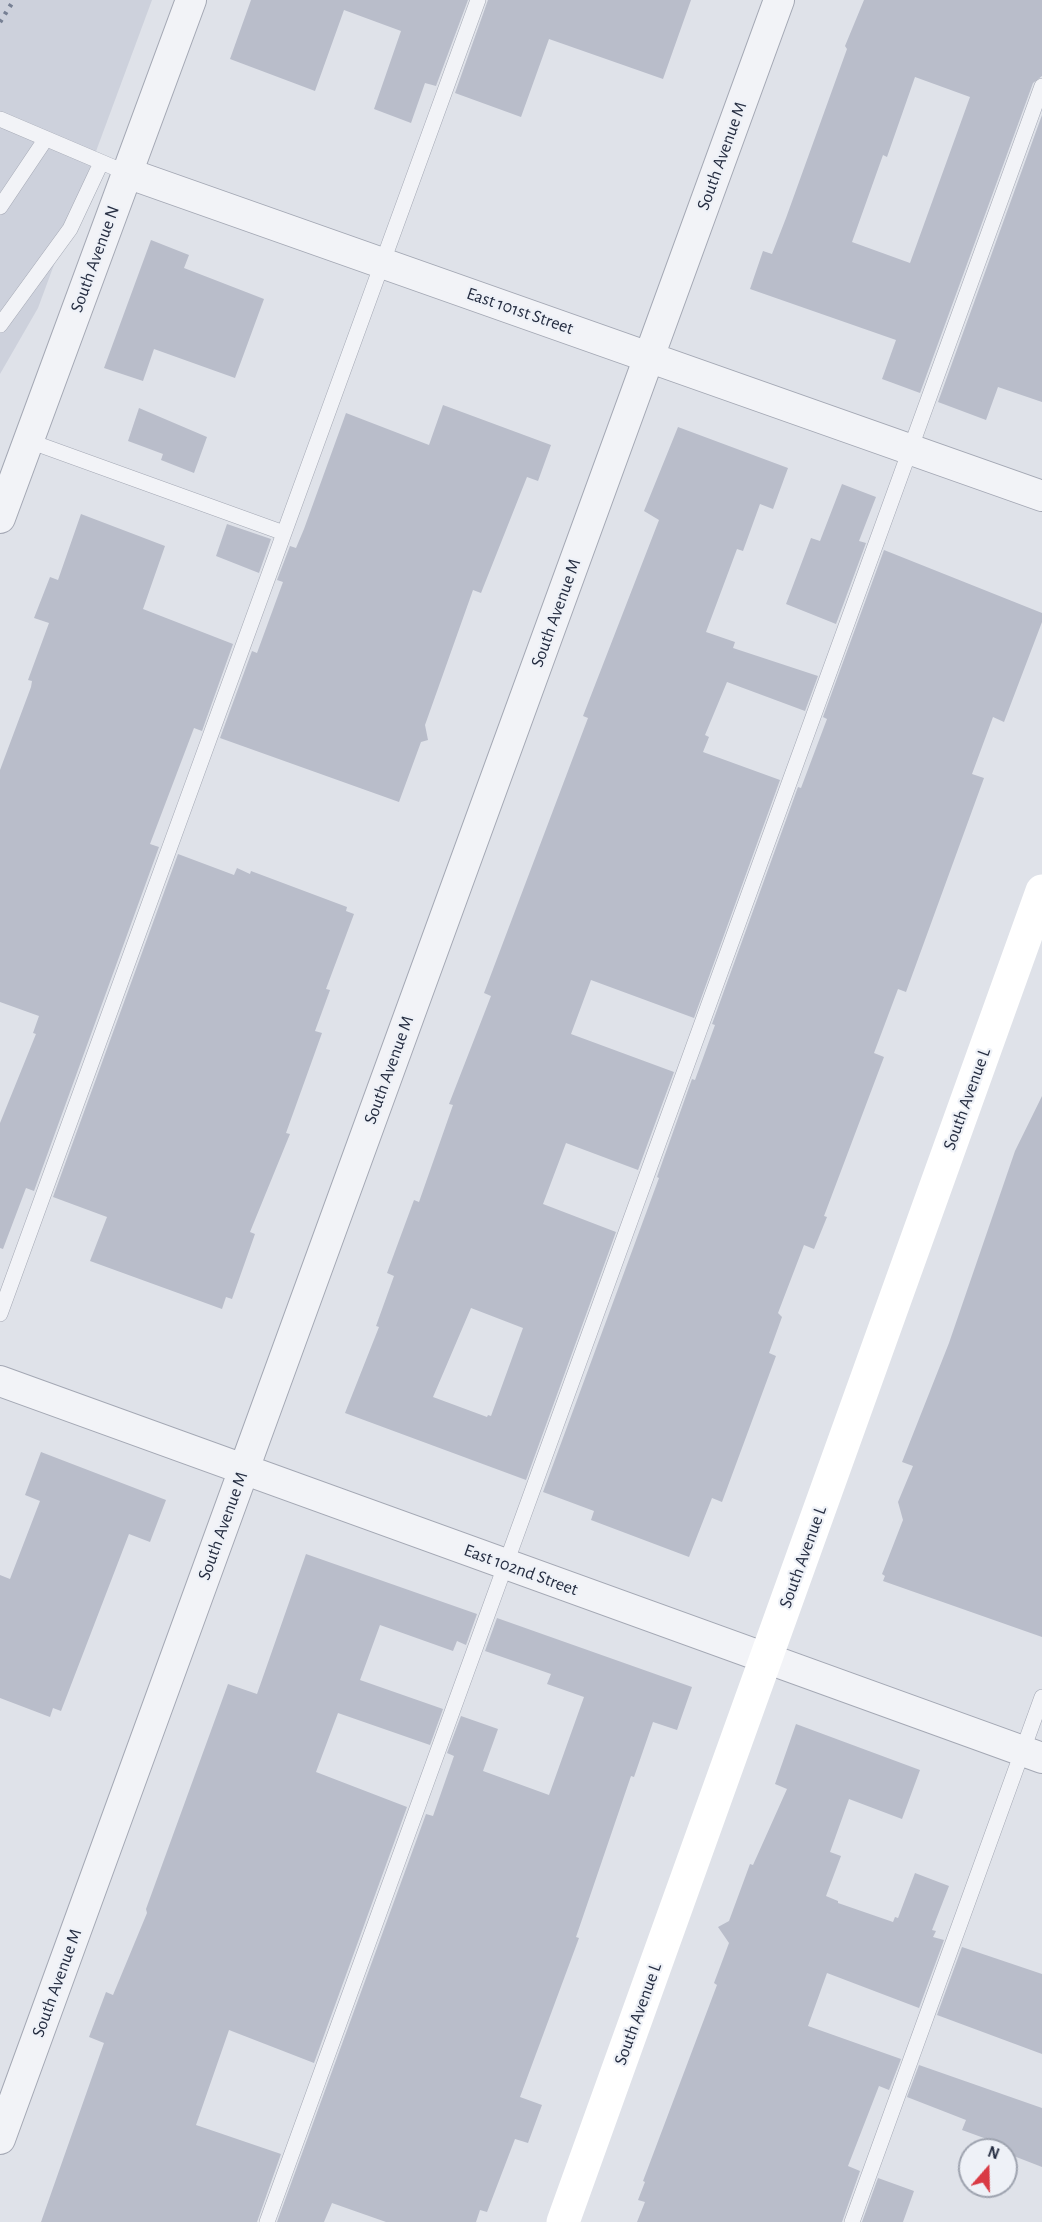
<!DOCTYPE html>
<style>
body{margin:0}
#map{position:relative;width:1042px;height:2222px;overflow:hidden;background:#dfe2e9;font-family:"Alegreya Sans",sans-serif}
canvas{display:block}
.north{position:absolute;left:958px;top:2138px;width:60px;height:60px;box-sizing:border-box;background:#eef1f7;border:2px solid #9ea3af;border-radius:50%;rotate:20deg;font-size:16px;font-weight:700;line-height:24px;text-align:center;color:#262e42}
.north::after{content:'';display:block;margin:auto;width:21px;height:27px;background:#d93a44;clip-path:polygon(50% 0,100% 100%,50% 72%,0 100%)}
</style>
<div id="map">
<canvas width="1042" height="2222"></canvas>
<div class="north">N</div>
</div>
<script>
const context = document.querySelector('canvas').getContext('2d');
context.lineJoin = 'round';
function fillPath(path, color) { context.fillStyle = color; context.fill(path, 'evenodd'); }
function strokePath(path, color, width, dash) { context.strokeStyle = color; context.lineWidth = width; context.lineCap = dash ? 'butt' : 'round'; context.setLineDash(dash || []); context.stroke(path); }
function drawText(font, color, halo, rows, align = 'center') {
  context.font = font + ' "Alegreya Sans",sans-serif'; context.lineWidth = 4.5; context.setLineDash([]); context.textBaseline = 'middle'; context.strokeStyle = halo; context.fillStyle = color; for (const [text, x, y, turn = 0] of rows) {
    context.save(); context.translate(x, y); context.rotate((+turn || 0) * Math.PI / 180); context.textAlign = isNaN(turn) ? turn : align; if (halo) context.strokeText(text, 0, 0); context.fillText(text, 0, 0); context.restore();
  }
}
fillPath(new Path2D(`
 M0 0H152L38 308 0 374Z`), '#cdd1dc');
fillPath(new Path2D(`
 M251 0H468L436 86 425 83 411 123 374 109 401 31 344 10 315 91 230 59Z
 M488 0H691L663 79 549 39 521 117 455 93Z
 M864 0H1042V76L1033 83 920 393 882 379 896 340 750 289 763 251 772 254 786 218 847 49 845 46ZM915 77 970 97 910 263 852 242 883 155 887 157Z
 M1042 115V402L998 387 986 420 938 402Z
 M151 240 189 255 184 268 264 299 235 378 154 349 143 381 104 368Z
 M443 405 551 445 538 481 527 477 481 593 473 590 425 725 428 740 421 742 399 802 220 738 252 651 257 653 283 582 277 580 290 546 296 548 304 529 346 413 429 445Z
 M139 408 207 437 194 473 161 460 163 454 128 441Z
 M678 427 788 468 773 509 760 504 743 551 737 549 706 632 735 642 733 648 818 676 805 711 727 682 705 735 709 737 703 752 780 780 694 1018 591 980 571 1034 674 1072 638 1170 566 1143 543 1204 616 1232 526 1480 345 1413 379 1327 376 1326 394 1276 387 1273 414 1200 419 1202 453 1105 449 1104 491 996 484 993 588 718 583 716 659 520 644 511ZM471 1308 523 1328 491 1416 488 1415 487 1417 433 1397Z
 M842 484 876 497 859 541 866 543 836 624 786 604 811 538 820 541Z
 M81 514 165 546 143 609 233 644 202 731 194 728 150 844 159 847 34 1191 26 1188 3 1249 0 1248V1123L36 1034 33 1033 39 1016 0 1002V770L31 687 32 681 28 680 49 623 34 618 50 577 58 580Z
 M227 524 271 539 259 573 216 556Z
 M884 550 1042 613V622L1004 722 993 717 972 774 984 778 906 992 898 989 874 1053 884 1057 824 1216 827 1217 814 1249 804 1245 778 1313 782 1317 769 1353 776 1356 722 1502 712 1498 689 1557 591 1520 594 1511 543 1492 659 1178 657 1177 692 1079 695 1080 715 1025 712 1024 798 787 801 788 827 719 823 717Z
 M178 854 234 875 237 868 250 874 251 871 347 907 346 911 354 914 326 989 330 990 315 1031 322 1033 286 1133 290 1134 250 1232 255 1234 232 1299 226 1297 222 1309 90 1261 107 1217 53 1197Z
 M1042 1096V1637L883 1581 885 1576 882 1574 903 1520 898 1502 913 1466 902 1462 949 1343 1015 1151Z
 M41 1452 166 1500 150 1542 129 1534 61 1711 53 1708 50 1717 0 1698V1575L10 1579 40 1501 25 1495Z
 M306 1554 477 1614 466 1645 457 1641 453 1651 380 1625 360 1680 443 1709 430 1745 338 1713 316 1772 407 1807 314 2063 229 2030 196 2125 281 2154 257 2222H41L104 2043 89 2037 106 1992 113 1995 147 1913 146 1909 228 1684 257 1694Z
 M497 1618 692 1687 677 1730 653 1722 634 1777 631 1776 576 1937 579 1938 520 2097 542 2105 528 2143 515 2139 487 2212 480 2210 476 2222H386L332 2203 324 2222H277L426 1814 433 1816 454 1756 447 1753 461 1716 498 1729 483 1771 549 1795 584 1697 547 1684 551 1674 485 1651Z
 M796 1724 920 1770 902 1819 849 1799 830 1852 841 1856 826 1896 838 1901V1903L893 1922 895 1917 898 1918 915 1873 949 1886 932 1930 936 1931 933 1937 944 1940 919 2008 827 1973 808 2026 901 2059 889 2090 879 2086 848 2166 860 2171 842 2222H637L645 2202 638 2200 645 2182 643 2181 717 1985 714 1983 729 1943 718 1927 729 1921 750 1864 753 1865 787 1789 775 1784Z
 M962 1947 1042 1974V2054L937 2015Z
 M919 2065 1042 2108V2167L1006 2153V2146L962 2130 966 2120 907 2097Z
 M878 2178 914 2191 903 2222H862Z`), '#b9bdca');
const lane = new Path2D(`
 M0 119 127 173
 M0 207 45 140
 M0 325 70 229 101 163
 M29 441 284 533
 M0 1314 478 0
 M267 2222 1042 86
 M852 2222 1042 1697`);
const street = new Path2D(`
 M127 173 1042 496
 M0 518 191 0
 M0 1381 1042 1758
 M0 2139 779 0`);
strokePath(lane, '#a4a8b4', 16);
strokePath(street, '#a4a8b4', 32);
strokePath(lane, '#f2f3f7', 15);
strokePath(street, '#f2f3f7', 30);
strokePath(new Path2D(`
 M563 2222 1042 891`), '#fff', 33);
strokePath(new Path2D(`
 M0 22 14 0`), '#778094', 4.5, [3, 6]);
drawText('18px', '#262e42', '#eef1f7', [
 ["South Avenue M",722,156,-70],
 ["South Avenue N",95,259,-70],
 ["East 101st Street",520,311,19],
 ["South Avenue M",556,613,-70],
 ["South Avenue M",389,1070,-70],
 ["South Avenue L",967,1099,-70],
 ["South Avenue M",223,1526,-70],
 ["South Avenue L",803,1557,-70],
 ["East 102nd Street",521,1570,20],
 ["South Avenue M",57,1983,-70],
 ["South Avenue L",638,2014,-70]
]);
</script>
